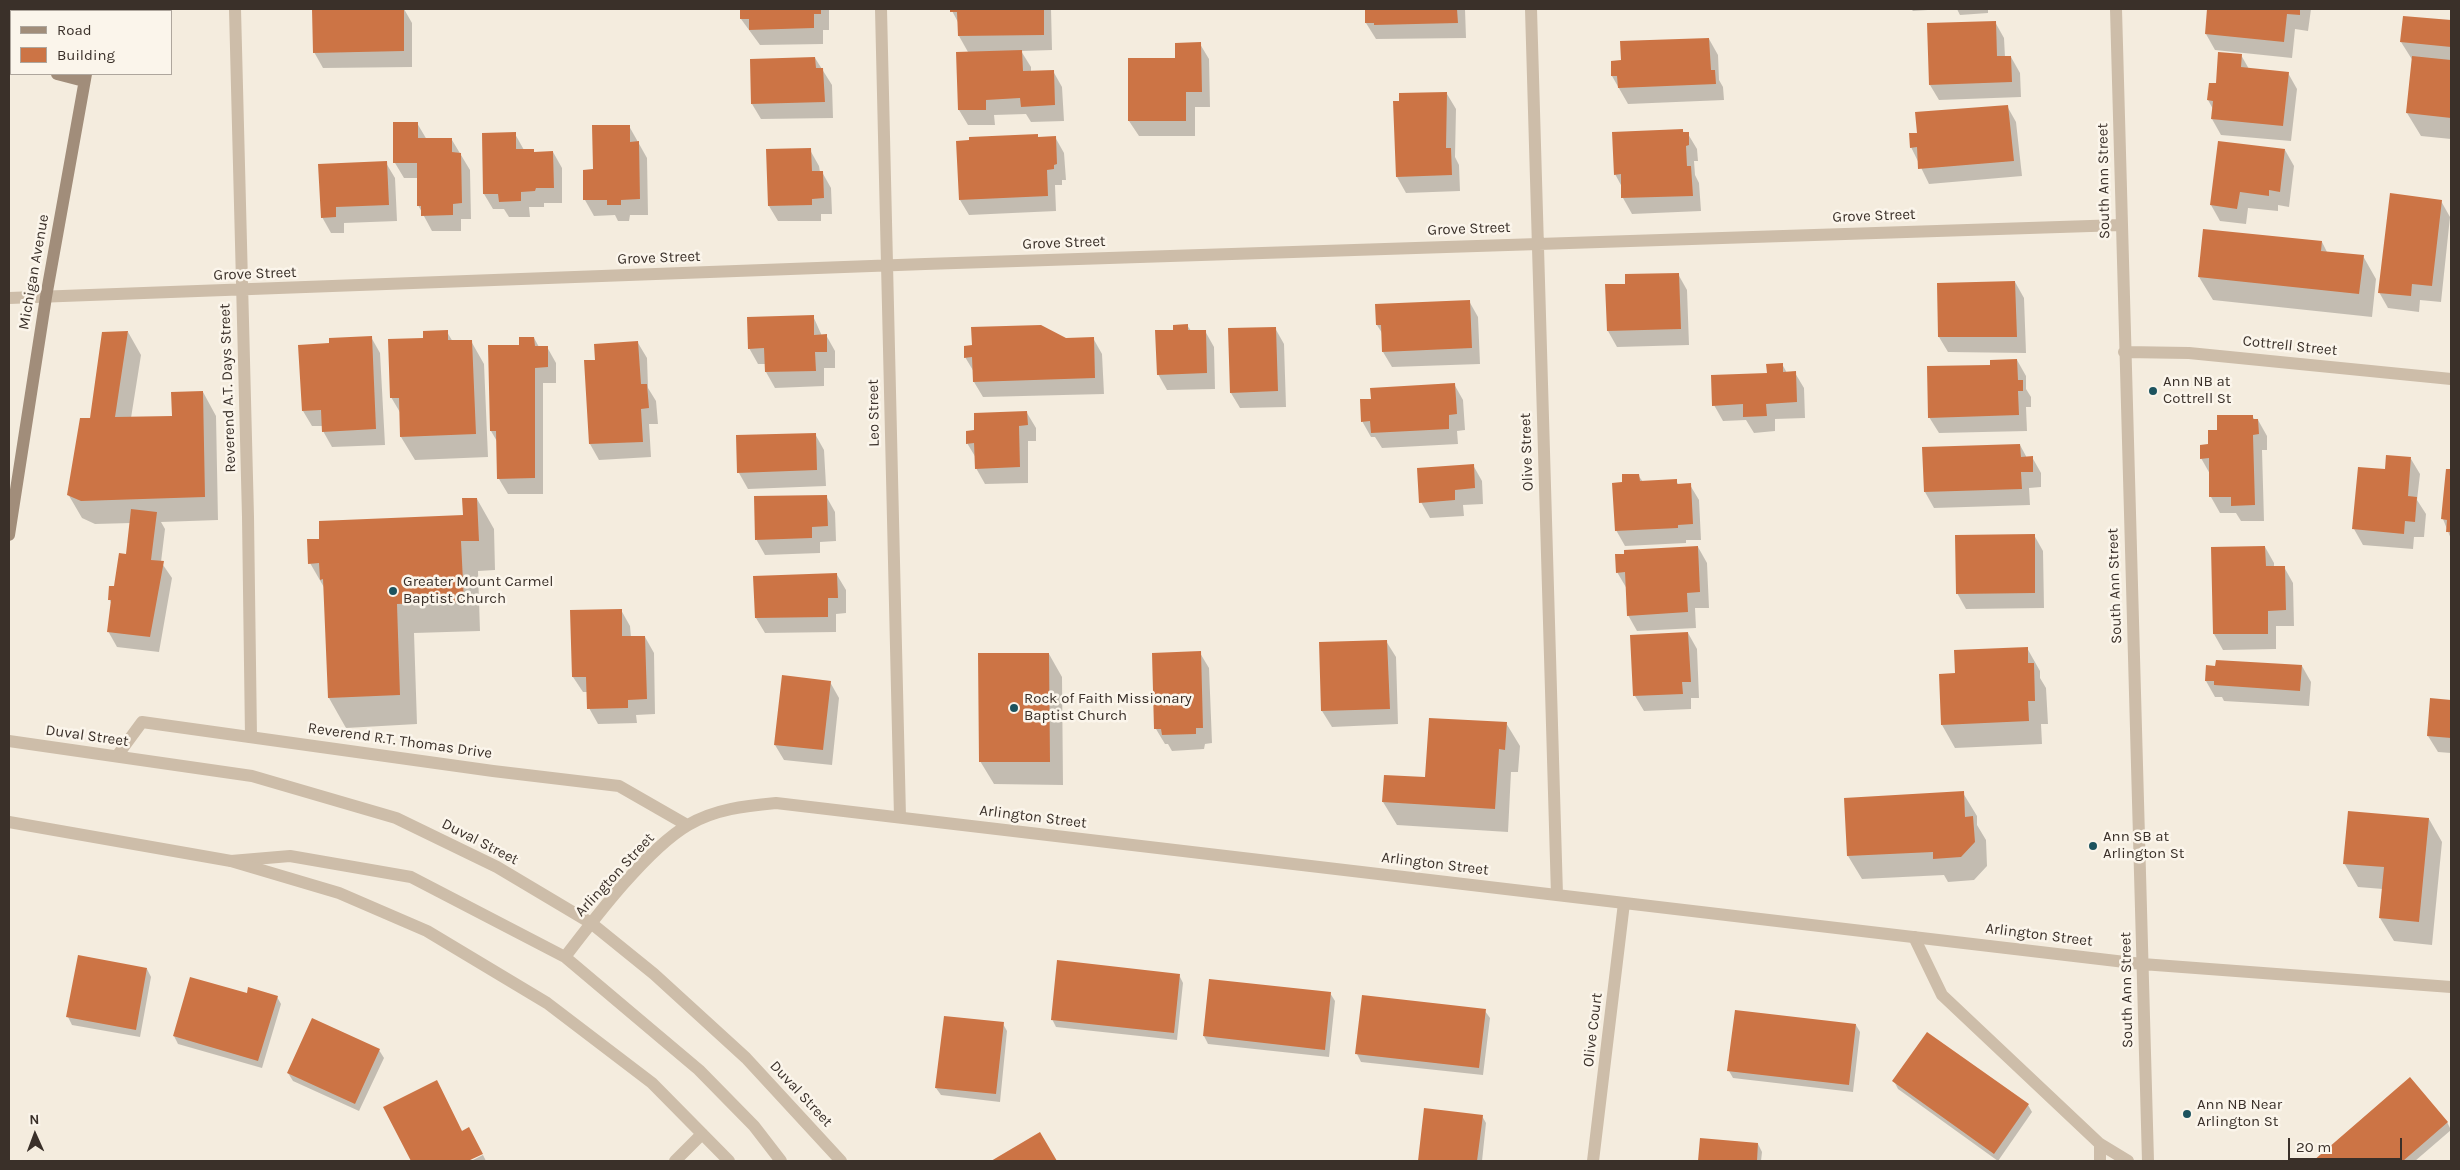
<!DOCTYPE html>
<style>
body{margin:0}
#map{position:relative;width:2460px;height:1170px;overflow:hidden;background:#f4ecde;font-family:Karla,sans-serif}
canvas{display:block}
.frame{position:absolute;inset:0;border:10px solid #3a3029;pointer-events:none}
.legend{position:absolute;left:10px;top:10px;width:162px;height:65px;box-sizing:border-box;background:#fbf5eb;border:1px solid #aea69d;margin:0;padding:6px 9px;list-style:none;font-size:15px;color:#3a3029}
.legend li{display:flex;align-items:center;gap:10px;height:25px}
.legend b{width:25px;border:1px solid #aea69d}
.north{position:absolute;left:10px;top:1110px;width:50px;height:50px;-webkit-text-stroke:4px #fbf5eb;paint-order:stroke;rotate:358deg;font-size:14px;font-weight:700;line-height:20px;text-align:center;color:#3a3029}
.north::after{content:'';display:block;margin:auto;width:18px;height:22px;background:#3a3029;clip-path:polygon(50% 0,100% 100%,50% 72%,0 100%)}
.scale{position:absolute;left:2288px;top:1138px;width:114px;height:22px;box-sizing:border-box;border:2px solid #3a3029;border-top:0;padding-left:6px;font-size:15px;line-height:18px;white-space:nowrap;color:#3a3029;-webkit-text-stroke:4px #fbf5eb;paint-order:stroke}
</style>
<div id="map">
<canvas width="2460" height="1170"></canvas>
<div class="frame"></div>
<ul class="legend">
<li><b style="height:6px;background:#a18d7a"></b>Road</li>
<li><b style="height:14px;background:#cc7445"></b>Building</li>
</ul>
<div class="north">N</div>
<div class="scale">20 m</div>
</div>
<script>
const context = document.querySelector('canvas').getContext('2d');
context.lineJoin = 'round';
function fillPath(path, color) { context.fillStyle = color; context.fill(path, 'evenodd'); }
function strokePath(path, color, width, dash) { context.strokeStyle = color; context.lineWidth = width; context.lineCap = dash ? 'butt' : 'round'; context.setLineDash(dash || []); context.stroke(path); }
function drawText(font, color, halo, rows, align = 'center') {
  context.font = font + ' Karla,sans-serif'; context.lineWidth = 5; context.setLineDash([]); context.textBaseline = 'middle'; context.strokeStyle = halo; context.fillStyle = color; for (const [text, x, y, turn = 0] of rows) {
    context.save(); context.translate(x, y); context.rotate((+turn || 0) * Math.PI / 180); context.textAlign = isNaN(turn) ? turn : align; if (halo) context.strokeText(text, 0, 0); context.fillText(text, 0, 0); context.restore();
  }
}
fillPath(new Path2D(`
 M314 9H404L412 23V67L323 68 314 52Z
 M741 9H829V30H823V44L760 45 741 19Z
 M951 9H1051L1052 50 1021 51 1031 67V72L1053 71 1062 87 1064 121 1031 122 1026 114 994 115 995 125H968L959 110 968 52 959 36V24Z
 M1366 9H1465L1466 38 1376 39 1366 23Z
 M1911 9H1943L1913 11Z
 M1957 9H1988V13L1960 15Z
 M2209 9H2311L2308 31 2295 29 2292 58 2215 50 2206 34Z
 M2404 17 2451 22V139L2421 136 2407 113 2413 61 2401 42Z
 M1995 22 2004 38 2005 57H2011L2020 73 2021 97 1939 100 1930 85Z
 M1709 39 1718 55 1719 80 1723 87 1724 100 1628 104 1612 76V62H1622Z
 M1200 44 1209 59 1210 107H1195V136H1139L1129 121 1177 59Z
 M2241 55 2249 69 2288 73 2297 89 2291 141 2221 135 2212 119 2213 109 2208 100 2217 84Z
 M815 58 832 85 833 118 761 119 752 104Z
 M1447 94 1456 109 1455 157 1459 165 1460 191 1406 193 1397 177Z
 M2007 106 2016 122 2022 176 1929 184 1911 147 1918 134Z
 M417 123 427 140H452L470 170 471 219H461V231H432L418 205V178H404L395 163Z
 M629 126 647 158 648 215H630L629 221H618L615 215 594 216 585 200 584 171 594 170Z
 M1682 130 1685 134H1688L1697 149 1698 161H1694L1695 175 1699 183 1701 211 1632 214 1623 198 1622 187 1615 174Z
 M515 134 524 150H533L535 153 553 152 562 168V203H544V207H529L530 217H509L504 209H493L484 194Z
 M1055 137 1064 153 1066 180H1062V185H1055L1056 211 969 215 960 200Z
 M810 150 819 166 820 172H822L831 188 832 214H821V221H778L769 206Z
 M2285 150 2294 166 2289 207 2278 205V211L2248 208 2246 224 2220 221 2211 205Z
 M386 163 395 178 397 221 344 223V233H331L322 217Z
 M2441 201 2450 217 2441 302 2420 300 2419 312 2388 308 2379 292Z
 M2322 242 2327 252 2363 256 2376 279 2372 317 2213 300 2199 277Z
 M1678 274 1687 290 1689 345 1617 347 1608 331 1607 286 1626 285Z
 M2015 282 2024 298 2026 353 1948 352 1939 337Z
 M1469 301 1478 317 1480 364 1392 367 1383 352 1382 333 1377 325Z
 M813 316 822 336 826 335 835 351V368H824V386L775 388 766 372V364H758L749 348Z
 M1187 325 1191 331H1205L1214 347 1215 389 1167 390 1158 374 1174 331Z
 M1275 328 1284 344 1286 407 1240 408 1231 393Z
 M128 332 141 355 131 418 173 417 203 392 216 416 218 520 161 522 165 529 161 562 172 578 159 652 117 647 108 631 112 604 109 599 127 555 131 523 95 524 82 518 68 494 91 420Z
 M447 332 453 342 471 341 484 364 488 457 415 460 401 437V414L391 397 424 339Z
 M371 337 380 353 385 445 332 447 323 431V426H312L303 411 330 345Z
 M534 338 539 347H547L556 363V383H543V494H508L499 479 498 443 491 431 490 347 521 346Z
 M1093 338 1102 354 1104 394 983 397 974 382V372L965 357 1065 339Z
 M638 343 647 358 648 388 656 401 658 424H649L651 457 599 460 590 444 585 361H596Z
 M2017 360 2026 376V389L2031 397V407H2026L2027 431 1939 433 1929 417 1991 366Z
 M1782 364 1787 373H1795L1804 388 1805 418 1775 419V431L1754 433 1746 420 1723 421 1714 405Z
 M1454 384 1463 400 1465 430 1457 431 1458 444 1382 448 1375 437H1371L1362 421Z
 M1027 413 1036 428V441H1028V483L985 484 976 468V458L967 443 975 431Z
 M2252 416 2255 420H2258L2267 436V450H2262L2264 521H2241L2236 513H2220L2211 497 2210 474 2201 458 2218 431Z
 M815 434 824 450 826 486 748 489 739 473Z
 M2020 445 2027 458 2032 457 2041 473V487L2029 488 2030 505 1934 508 1925 492Z
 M2411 459 2420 474 2417 500 2426 514 2424 537H2414L2413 549 2363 545 2354 529 2386 470Z
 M1473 465 1482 481 1483 504 1463 505 1464 516 1430 518 1421 502Z
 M2447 470 2451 471V539L2443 519Z
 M1638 475 1643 482 1676 481 1679 485H1690L1699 500 1701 540H1686V543L1625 546 1616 530 1623 483Z
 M826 496 835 512 836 541 820 542V553L765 555 756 539Z
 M477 499 494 529 495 570 478 571 480 631 414 633 417 724 346 728 329 698 325 589 310 563 464 517Z
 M2034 535 2043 551 2044 608 1966 609 1957 593Z
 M1698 547 1707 563 1709 608H1695L1696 628 1637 631 1628 615 1627 589 1617 572Z
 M2265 547 2274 563V567H2284L2293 583 2294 626H2276V649L2223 650 2214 634Z
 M837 575 846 590V613L836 614V632L765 633 756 618Z
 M621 610 630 626 631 637H645L654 653 655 714 636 715 637 723 598 724 589 708 588 692H583L573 677Z
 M1688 633 1697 649 1699 698H1691V709L1644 711 1635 696Z
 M1386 641 1396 657 1398 724 1332 727 1322 711 1320 643Z
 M2027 648 2040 671V678L2046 688 2048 724H2041L2042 744 1955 748 1942 725 1956 675Z
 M1200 653 1209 668 1212 743 1205 744 1204 749 1172 751 1168 744H1165L1156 729Z
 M1049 654 1062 677 1063 785 994 784 980 761Z
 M2302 666 2311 682 2309 706 2224 701 2222 697H2215L2206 681Z
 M830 682 839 698 832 765 784 760 775 745Z
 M2431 700 2451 701V753L2438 752 2428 736Z
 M1506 723 1520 746 1518 772H1511L1508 832 1397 825 1383 802 1426 779Z
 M1963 793 1977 816V825L1986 840 1987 866 1974 880 1948 882 1944 875 1862 879 1848 856 1845 799Z
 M2429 819 2442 842 2432 945 2394 941 2380 918 2383 889 2358 887 2344 863Z
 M147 969 151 977 140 1037 72 1025 68 1017Z
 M1179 975 1183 983 1177 1040 1056 1027 1052 1019Z
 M1330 993 1335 1001 1329 1057 1208 1044 1204 1036Z
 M248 994 277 997 281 1004 262 1068 178 1044 174 1036Z
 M1485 1011 1490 1018 1483 1075 1361 1062 1357 1054Z
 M1003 1024 1007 1031 1000 1102 941 1095 936 1088Z
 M1856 1025 1860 1032 1853 1092 1733 1078 1729 1071Z
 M379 1050 384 1058 359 1111 293 1081 288 1073Z
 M1894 1081 2028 1105 2032 1112 1998 1161 1898 1089Z
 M385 1108 482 1153 465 1161H412Z
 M1425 1109 1482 1116 1486 1123 1482 1161H1420Z
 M2447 1122 2451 1130 2415 1161H2316Z
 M1040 1134 1056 1161H994Z
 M1701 1139 1758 1144 1762 1152 1761 1161H1699Z
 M483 1155 486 1161H471Z`), '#0003');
fillPath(new Path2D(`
 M312 9H404V51L313 53Z
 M740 9H821V14H814V28L749 30V19H740Z
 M950 9H1044V35L958 36 957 12H950Z
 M1365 9H1457L1458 23 1374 25V23H1365Z
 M2207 9H2300V15L2287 14 2284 42 2205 34Z
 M2403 16 2451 20V47L2400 42Z
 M1996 21 1997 56H2011L2012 82 1929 85 1927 23Z
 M1709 38 1711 70H1715L1716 84 1618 88 1617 76H1611V61L1621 60 1620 41Z
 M1201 42 1202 92H1186V121H1128V58H1175V43Z
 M1022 50 1023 71 1054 70 1055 105 1021 107 1020 98 986 100V110H958L956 52Z
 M2218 52 2242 54 2241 67 2289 72 2283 126 2211 119 2213 101 2207 100 2209 83H2216Z
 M2412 56 2451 60V118L2406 113Z
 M815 57 816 68H823L825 102 751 104 750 59Z
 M1447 92 1446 148H1451L1452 175 1396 177 1393 101H1399V93Z
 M2008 105 2014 161 1918 169 1917 147 1910 148 1909 133H1917L1915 112Z
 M393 122H418V138H452V152L461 153 462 203 453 204V215L421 216V206H417V163H393Z
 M592 125H630V142L639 141 640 199 621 200V205H607V200H583V170L593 169Z
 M1683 129V132H1689V145L1686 146 1687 166H1691L1693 196 1621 198V174L1614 175 1612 132Z
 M516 132V149H534V152L553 151 554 188H536L535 191 521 192V201L499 202 498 194H483L482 133Z
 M1038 134V137L1056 136 1057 164 1054 165V169L1047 170 1048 196 959 200 956 141 969 140V137Z
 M2218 141 2285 149 2280 192 2269 190V196L2240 192 2237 209 2210 205Z
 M811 148 812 171H823L824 198 812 199V205L768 206 766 149Z
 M387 161 389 205 336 207V217L321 218 318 164Z
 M2390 193 2442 200 2432 286 2412 284 2411 296 2378 293Z
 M2203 229 2322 241 2321 251 2364 255 2359 294 2198 277Z
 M1679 273 1681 329 1607 331 1605 284H1625V274Z
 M2015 281 2017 337H1938L1937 283Z
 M1470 300 1472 348 1382 352 1381 325H1376L1375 304Z
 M814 315V335L827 334V352H815L816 371 765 372 764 348 748 349 747 317Z
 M1188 324V330H1206L1207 373 1157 375 1155 330H1173V325Z
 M1041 325 1066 338 1094 337 1095 378 973 382 972 357 964 358V346L972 345 971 327Z
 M1276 327 1278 391 1230 393 1228 328Z
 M448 330V340H472L476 434 400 437 399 398H390L388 339 423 338V331Z
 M128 331 115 417 172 416 171 392 203 391 205 497 81 501 67 495 80 418H90L102 332Z
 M372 336 376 429 322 432 321 410 302 411 298 345 329 343V338Z
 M519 337H534L535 346H548V367L535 368V478L497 479 496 431H490L488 345H519Z
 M638 341 641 384H647L649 408 641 409 643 442 589 444 584 360H595L594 344Z
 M2017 359 2018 380H2023V391H2018L2019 415 1928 418 1927 366 1990 365V360Z
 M1783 363V372L1796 371 1797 402 1766 404 1767 416 1743 417V404L1712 406 1711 375 1767 373 1766 364Z
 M1455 383 1457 414 1449 415V429L1371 433 1370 421 1361 422 1360 399H1371L1370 388Z
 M1027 411 1028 425 1019 426 1020 467 975 469 974 443 966 444V431L974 430V413Z
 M2217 415H2253V419H2258L2259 434 2253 435 2255 505 2231 506V497H2209V458L2200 459V445L2208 444V430H2217Z
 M816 433 817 470 737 473 736 435Z
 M2020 444 2021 457 2033 456V472H2021L2022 489 1924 492 1922 447Z
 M2386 455 2411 457 2408 496 2417 497 2415 522 2405 521 2404 534 2352 529 2358 467 2385 469Z
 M1474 464 1475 488 1455 490V500L1419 503 1417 468Z
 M2446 469H2451V532H2446L2447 520 2441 519Z
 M1622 474H1639L1640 481 1677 479V484L1691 483 1693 524 1678 525V528L1615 531 1612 483 1622 482Z
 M827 495 828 526 812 527V538L755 540 754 496Z
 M462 498H477L479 541H461L464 602 397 604 400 695 328 698 323 579 320 580 319 563 308 564 307 539H319V521L463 515Z
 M131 509 157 512 151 560 164 561 150 637 107 632 111 600H108L109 586H114L119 553 126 554Z
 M2035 534V593L1956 594 1955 535Z
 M1698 546 1700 592 1687 593 1688 612 1627 616 1625 572 1616 573 1615 554H1624V550Z
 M2265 546 2266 566H2285L2286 610 2268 611V634H2213L2211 547Z
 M837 573 838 598H828V617L755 618 753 576Z
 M622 609V636H645L647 699 628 700V708L587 709 586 677H572L570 610Z
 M1688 632 1691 682H1682L1683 694 1633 696 1630 635Z
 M1387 640 1390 709 1321 711 1319 642Z
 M2028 647V663H2034L2035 701H2028L2029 721 1941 725 1939 674 1955 673 1954 650Z
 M1201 651 1203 728H1196V734L1162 735 1161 729H1154L1152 653Z
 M978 653H1049L1050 762H979Z
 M2216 660 2302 665 2300 691 2214 685V681H2205L2206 665 2215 666Z
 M782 675 831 681 823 750 774 745Z
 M2430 698 2451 700V738L2427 736Z
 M1429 718 1507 722 1505 750 1499 749 1495 809 1382 802 1384 775 1425 777Z
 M1964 791 1965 817 1973 816 1975 842 1961 857 1933 859V852L1847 856 1844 798Z
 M2348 811 2429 818 2419 922 2379 918 2384 867 2343 864Z
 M78 955 147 968 136 1030 66 1017Z
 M1057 960 1180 974 1174 1033 1051 1020Z
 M190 977 247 993 248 987 278 996 258 1061 173 1036Z
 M1209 979 1331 992 1325 1050 1203 1036Z
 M1362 995 1486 1009 1479 1068 1355 1054Z
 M1735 1010 1856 1024 1849 1085 1727 1071Z
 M944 1016 1004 1022 996 1094 935 1088Z
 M312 1018 380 1049 355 1104 287 1073Z
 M1927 1032 2029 1104 1994 1154 1892 1081Z
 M2410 1077 2448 1122 2403 1161H2313Z
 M437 1080 462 1131 469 1127 483 1154 468 1161H411L383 1107Z
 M1424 1108 1483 1115 1477 1161H1418Z
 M1040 1132 1057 1161H991Z
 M1700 1138 1758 1143 1757 1161H1698Z`), '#cc7445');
strokePath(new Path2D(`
 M1914 937 1942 995 2100 1144 2128 1161
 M2100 1144V1161`), '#cdbda9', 12);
strokePath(new Path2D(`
 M235 9 248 517 251 737
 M881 9 900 817
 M1531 9 1557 895
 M2116 9 2148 1161
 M9 298 925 264 2121 225
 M2124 352 2189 353 2451 379
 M117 756 142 722 493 771 619 786 687 825
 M231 861 290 856 411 877 565 957 699 1070 754 1126 781 1161
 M565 957C594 919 647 849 688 825 715 809 745 806 776 803L2142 964 2451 987
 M675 1161 702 1134
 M1593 1161 1624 903`), '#cdbda9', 12);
strokePath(new Path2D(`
 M9 741 252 776 396 818 497 867 591 923 654 974 746 1058 841 1161
 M9 822 231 861 339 893 427 931 547 1003 652 1083 729 1161`), '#cdbda9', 12);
strokePath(new Path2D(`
 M97 11V9
 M9 15 10 9
 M9 60 11 61
 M57 74 84 81
 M9 535 46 297 86 74`), '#a18d7a', 12);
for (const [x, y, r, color] of [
 [2153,391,5,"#1c535e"],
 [393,591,5,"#1c535e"],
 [1014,708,5,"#1c535e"],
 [2093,846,5,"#1c535e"],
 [2187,1114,5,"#1c535e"]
]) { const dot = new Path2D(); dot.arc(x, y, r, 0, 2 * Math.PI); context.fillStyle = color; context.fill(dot); strokePath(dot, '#fbf5eb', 2); }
drawText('15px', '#3a3029', '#fbf5eb', [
 ["South Ann Street",2104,181,-91],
 ["Grove Street",1874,216,-2],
 ["Grove Street",1469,229,-2],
 ["Grove Street",1064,243,-2],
 ["Grove Street",659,258,-2],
 ["Michigan Avenue",34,272,-80],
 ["Grove Street",255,274,-2],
 ["Cottrell Street",2290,346,6],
 ["Reverend A.T. Days Street",228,388,-92],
 ["Leo Street",874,413,-91],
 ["Olive Street",1527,452,-92],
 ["South Ann Street",2115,586,-92],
 ["Duval Street",87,736,8],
 ["Reverend R.T. Thomas Drive",400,741,8],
 ["Arlington Street",1033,817,7],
 ["Duval Street",480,842,27],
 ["Arlington Street",1435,864,7],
 ["Arlington Street",615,875,-47],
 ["Arlington Street",2039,935,7],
 ["South Ann Street",2127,990,-91],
 ["Olive Court",1593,1030,-83],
 ["Duval Street",801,1094,47]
]);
drawText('15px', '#3a3029', '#fbf5eb', [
 ["Ann NB at",2163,382],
 ["Cottrell St",2163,399],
 ["Greater Mount Carmel",403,582],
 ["Baptist Church",403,599],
 ["Rock of Faith Missionary",1024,699],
 ["Baptist Church",1024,716],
 ["Ann SB at",2103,837],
 ["Arlington St",2103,854],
 ["Ann NB Near",2197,1105],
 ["Arlington St",2197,1122]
], 'left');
</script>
